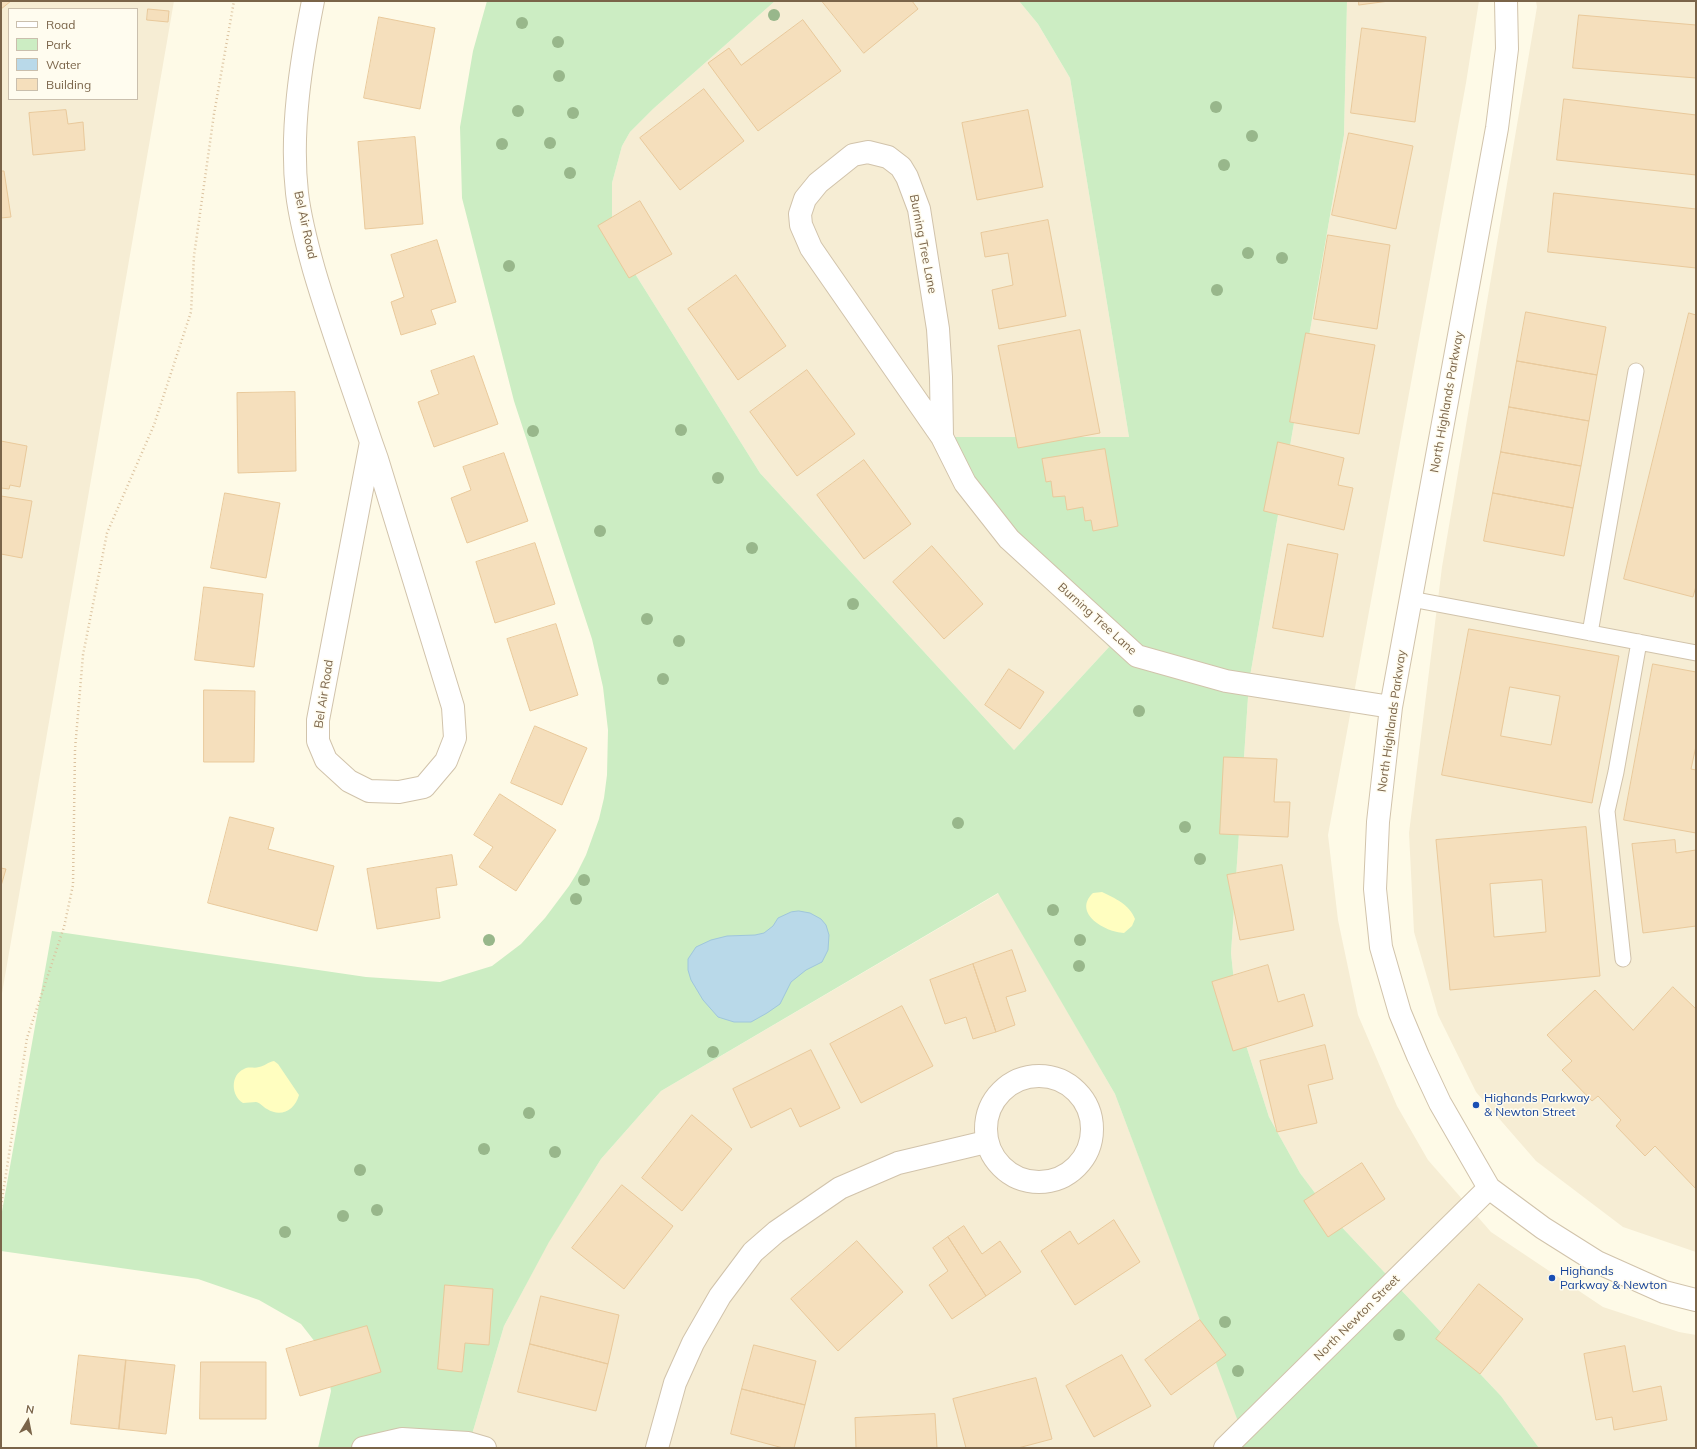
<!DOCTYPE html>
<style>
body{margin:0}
#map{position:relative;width:1697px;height:1449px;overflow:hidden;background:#fefae7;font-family:Mulish,sans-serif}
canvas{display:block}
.frame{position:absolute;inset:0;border:2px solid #7a6449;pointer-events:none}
.legend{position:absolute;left:8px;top:8px;width:130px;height:92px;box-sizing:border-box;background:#fffcef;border:1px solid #cabfad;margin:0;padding:5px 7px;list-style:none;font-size:12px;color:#7a6449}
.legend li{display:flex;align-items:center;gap:8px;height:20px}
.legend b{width:20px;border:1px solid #cabfad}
.north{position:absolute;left:8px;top:1401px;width:40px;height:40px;-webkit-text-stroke:3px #fffcef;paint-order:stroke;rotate:10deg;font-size:11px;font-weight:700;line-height:16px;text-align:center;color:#7a6449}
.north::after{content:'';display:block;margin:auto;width:14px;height:18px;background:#7a6449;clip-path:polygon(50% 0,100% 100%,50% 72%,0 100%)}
</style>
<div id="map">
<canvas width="1697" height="1449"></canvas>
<div class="frame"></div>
<ul class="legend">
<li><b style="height:5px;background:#fff"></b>Road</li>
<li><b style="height:11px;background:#ccedc3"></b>Park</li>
<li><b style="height:11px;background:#b9d9e9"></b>Water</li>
<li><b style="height:11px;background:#f5dfbc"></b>Building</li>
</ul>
<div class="north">N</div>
</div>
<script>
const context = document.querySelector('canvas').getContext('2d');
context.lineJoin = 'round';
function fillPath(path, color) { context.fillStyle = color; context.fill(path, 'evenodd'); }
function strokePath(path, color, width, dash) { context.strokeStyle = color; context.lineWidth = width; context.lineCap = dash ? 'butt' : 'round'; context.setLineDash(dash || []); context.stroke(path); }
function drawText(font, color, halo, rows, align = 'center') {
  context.font = font + ' Mulish,sans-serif'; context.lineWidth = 3; context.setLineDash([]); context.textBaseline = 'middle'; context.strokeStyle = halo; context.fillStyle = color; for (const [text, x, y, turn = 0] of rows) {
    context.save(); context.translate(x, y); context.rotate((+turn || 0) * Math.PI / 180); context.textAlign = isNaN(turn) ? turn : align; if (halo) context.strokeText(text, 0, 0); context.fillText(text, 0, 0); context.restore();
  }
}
fillPath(new Path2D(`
 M1 1H174L1 999ZM9 9H137V99H9Z
 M775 1H1019L1038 24 1070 78 1129 437H943L1009 539 1109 647 1014 750 760 473 617 245 612 221V183L622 146 630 132 653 109Z
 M1347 1H1479L1466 83 1328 835 1338 920 1358 1015 1397 1106 1428 1160 1491 1232 1603 1307 1679 1332 1696 1335V1448H1539L1501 1396 1336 1221 1300 1173 1269 1117 1245 1042 1236 1001 1231 953 1249 682 1344 135Z
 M1536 1H1696V1252L1623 1227 1536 1161 1476 1092 1438 1015 1414 932 1409 833 1442 567 1537 7Z
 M999 893 1115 1094 1246 1440 1233 1448H468L504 1326 549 1241 601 1159 661 1091Z`), '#f6edd4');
fillPath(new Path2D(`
 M487 1H775L653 109 630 132 622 146 612 183V221L617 245 760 473 1014 750 1109 647 1009 539 942 437H1129L1070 78 1038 24 1019 1H1347L1344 135 1249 682 1231 953 1236 1001 1245 1042 1269 1117 1300 1173 1336 1221 1501 1396 1539 1448H1233L1245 1440 1115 1094 998 893 661 1091 601 1159 549 1242 504 1326 468 1448H318L331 1391 327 1369 319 1347 301 1324 259 1300 198 1279 1 1251V1217L52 931 366 977 440 982 492 966 521 944 545 918 569 886 577 873 586 855 599 819 604 798 607 775 608 730 603 687 592 639 514 401 462 198 460 127 473 51Z`), '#ccedc3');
fillPath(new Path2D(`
 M1102 892C1116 899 1129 904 1135 919L1132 926 1124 933C1105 932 1072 913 1093 893Z
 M274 1061 278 1064 299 1095C295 1110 281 1118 267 1109 263 1107 261 1103 256 1102 252 1102 247 1103 243 1103 231 1096 230 1075 244 1069 249 1066 254 1069 259 1067 265 1066 268 1062 274 1061Z`), '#fffec0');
const water = new Path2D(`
 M799 911 810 913 821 919 826 925 829 935 828 950 822 962 806 970 791 982 780 1004 767 1013 751 1022H734L718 1017 703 1000 691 980 688 970V959L696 947 711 940 727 936 755 935 764 933 773 926 778 918 791 912Z`);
fillPath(water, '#b9d9e9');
strokePath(water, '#9fc6dc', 1);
const building = new Path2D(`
 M1 1H11L1 9V13Z
 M822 1H912L918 9 864 53Z
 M1359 1H1389L1359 5Z
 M148 9 169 11 168 22 147 20Z
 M1579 15 1696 25V78L1573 68Z
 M379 17 435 28 420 109 364 98Z
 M803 20 841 71 758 131 708 63 729 48 741 65Z
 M1362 28 1426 37 1415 122 1351 113Z
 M704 89 744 141 680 190 640 138Z
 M1564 99 1696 115V175L1557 160Z
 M66 110 68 124 83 122 85 150 33 155 29 113Z
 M1028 110 1043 187 977 200 962 123Z
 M1349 133 1413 146 1396 229 1332 215Z
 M415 137 423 224 365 229 358 142Z
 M1 171H4L11 217 1 218Z
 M1554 193 1696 209V268L1548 252Z
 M640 201 672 254 629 278 598 226Z
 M1048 220 1066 316 999 329 992 290 1013 285 1008 253 985 257 981 233Z
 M1328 235 1390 245 1377 329 1314 319Z
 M437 240 456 302 431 310 436 324 401 335 391 302 404 297 391 255Z
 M736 275 786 346 738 380 688 309Z
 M1526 312 1606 327 1597 375 1517 361Z
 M1689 313 1696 315V586L1693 597 1624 579Z
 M1080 330 1100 433 1018 448 998 346Z
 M1306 333 1375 345 1359 434 1290 422Z
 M474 356 498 424 434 447 418 402 439 394 431 371Z
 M1517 361 1597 375 1589 421 1509 407Z
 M807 370 855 434 797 476 750 412Z
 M295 392 296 471 238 473 237 393Z
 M1509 407 1589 421 1581 466 1501 452Z
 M1 441 27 446 20 487 10 485 9 489 1 488Z
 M1278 442 1344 458 1338 485 1353 488 1344 530 1264 511Z
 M1105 449 1118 526 1093 531 1091 520 1085 521 1083 507 1067 510 1065 496 1053 497 1051 481 1046 482 1042 459Z
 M1501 452 1581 466 1573 508 1493 493Z
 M504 453 528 521 467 543 451 498 471 490 463 467Z
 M864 460 911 524 864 559 817 495Z
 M225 493 280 503 266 578 211 568Z
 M1493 493 1573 508 1564 556 1484 541Z
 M1 496 32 501 22 558 1 554Z
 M535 543 555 604 495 623 476 562Z
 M1288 544 1338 554 1323 637 1273 628Z
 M932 546 983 604 944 639 893 582Z
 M204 587 263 594 254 667 195 660Z
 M556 624 578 695 530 711 507 639Z
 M1469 629 1619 656 1592 803 1442 775ZM1510 687 1560 696 1551 745 1501 736Z
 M1653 664 1696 672V746L1691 769 1696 770V833L1624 820Z
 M1009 669 1044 692 1020 729 985 705Z
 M204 690 255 691 254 762H204Z
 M535 726 587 748 562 805 511 783Z
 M1224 757 1277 759 1274 802H1290L1288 837 1220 834Z
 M500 794 556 830 516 891 479 867 493 847 474 835Z
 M230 817 274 828 268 849 334 866 317 931 208 903Z
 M1586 827 1600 976 1450 990 1436 840ZM1542 880 1546 932 1494 937 1490 884Z
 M1675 840 1676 853 1696 850V926L1643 933 1632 844Z
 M452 855 457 885 436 888 440 918 377 929 367 869Z
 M1282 865 1294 930 1240 940 1227 875Z
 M1 868 6 869 1 886Z
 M1012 950 1026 991 1006 997 1015 1025 996 1032 973 964Z
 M973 964 996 1032 973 1039 966 1017 945 1024 930 980Z
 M1268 965 1278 1002 1304 994 1313 1026 1233 1051 1212 982Z
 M1673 987 1696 1009V1189L1655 1146 1645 1156 1616 1126 1621 1120 1598 1096 1592 1101 1562 1070 1572 1061 1547 1035 1595 990 1633 1030Z
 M902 1006 933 1066 861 1103 830 1044Z
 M1325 1045 1333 1079 1308 1085 1317 1123 1277 1132 1260 1061Z
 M811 1050 840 1108 800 1127 791 1108 751 1128 733 1089Z
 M692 1115 732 1149 682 1211 642 1178Z
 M1362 1163 1385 1199 1328 1237 1304 1201Z
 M622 1185 673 1226 624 1289 572 1248Z
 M1114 1220 1140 1262 1075 1305 1041 1251 1070 1231 1078 1244Z
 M964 1226 982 1254 1000 1241 1021 1272 986 1296 948 1237Z
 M948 1237 986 1296 952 1319 929 1285 948 1271 933 1248Z
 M857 1241 903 1292 838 1351 791 1299Z
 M1479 1284 1523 1319 1480 1374 1436 1339Z
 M445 1285 493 1289 489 1345 465 1343 462 1372 438 1369Z
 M541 1296 619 1315 608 1364 530 1344Z
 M1200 1320 1226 1355 1171 1395 1145 1360Z
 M367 1326 381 1372 300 1396 286 1349Z
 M530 1344 608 1364 596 1411 518 1392Z
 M754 1345 816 1361 805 1405 742 1389Z
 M1625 1346 1633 1392 1661 1386 1667 1420 1614 1430 1612 1417 1596 1420 1584 1354Z
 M79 1355 126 1360 119 1429 71 1424Z
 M1122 1355 1151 1406 1094 1437 1066 1386Z
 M126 1360 175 1365 166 1434 119 1429Z
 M201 1362H266V1419H200Z
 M1036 1378 1052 1439 1018 1448H966L953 1399Z
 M742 1389 805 1405 794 1448H783L731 1434Z
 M935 1414 937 1448H856L855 1418Z`);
fillPath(building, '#f5dfbc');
strokePath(building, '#e9c99b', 1);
const lane = new Path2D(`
 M1411 599 1696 653
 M1590 633 1636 371
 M1623 959 1607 811 1616 772 1639 642`);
const street = new Path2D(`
 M313 1C301 62 290 131 297 193 300 219 307 245 314 270 331 328 352 385 371 442L377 459 453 707 455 738 446 761 424 787 399 792 369 791 349 781 326 760 318 741V720L371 442
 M1506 1 1507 49 1497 128 1391 707 1378 822 1375 889 1381 947 1400 1013 1418 1056 1440 1103 1489 1188 1543 1228 1597 1262 1664 1292 1696 1300
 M942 437 822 264 811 248 801 225 800 214 805 199 818 183 853 155 868 152 888 157 901 167 907 177 919 209 938 329 941 377 942 437 965 483 1009 539 1137 656 1226 681 1391 707
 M986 1129a53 53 0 1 1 106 0a53 53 0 1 1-106 0Z
 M363 1448 402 1439 468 1443 485 1448
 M657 1448 675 1383 693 1343 720 1296 753 1252 776 1232 840 1188 898 1163 986 1142
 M1225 1448 1489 1188`);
strokePath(lane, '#d1c3ab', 17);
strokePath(street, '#d1c3ab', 24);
strokePath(new Path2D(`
 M1 1206 27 1038 64 927 73 885 75 749 83 655 107 533 154 425 191 312 194 256 214 114 234 1`), '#dbc29f', 2.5, [1, 3]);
strokePath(lane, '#fff', 15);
strokePath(street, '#fff', 22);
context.fillStyle = '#98b78b';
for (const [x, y] of [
 [774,15],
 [522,23],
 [558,42],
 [559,76],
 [1216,107],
 [518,111],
 [573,113],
 [1252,136],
 [550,143],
 [502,144],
 [1224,165],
 [570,173],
 [1248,253],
 [1282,258],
 [509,266],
 [1217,290],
 [681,430],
 [533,431],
 [718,478],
 [600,531],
 [752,548],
 [853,604],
 [647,619],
 [679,641],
 [663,679],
 [1139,711],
 [958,823],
 [1185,827],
 [1200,859],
 [584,880],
 [576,899],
 [1053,910],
 [489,940],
 [1080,940],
 [1079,966],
 [713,1052],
 [529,1113],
 [484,1149],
 [555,1152],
 [360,1170],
 [377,1210],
 [343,1216],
 [285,1232],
 [1225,1322],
 [1399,1335],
 [1238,1371]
]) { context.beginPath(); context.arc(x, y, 6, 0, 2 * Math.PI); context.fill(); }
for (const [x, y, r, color] of [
 [1476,1105,4,"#1a4fb4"],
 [1552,1278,4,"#1a4fb4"]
]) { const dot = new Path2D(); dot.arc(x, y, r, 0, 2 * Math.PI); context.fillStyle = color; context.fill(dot); strokePath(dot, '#fffcef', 1.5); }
drawText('12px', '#7a6449', '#fffcef', [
 ["Bel Air Road",305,225,78],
 ["Burning Tree Lane",923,244,79],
 ["North Highlands Parkway",1447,402,-80],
 ["Burning Tree Lane",1097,619,42],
 ["Bel Air Road",324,694,-81],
 ["North Highlands Parkway",1392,721,-82],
 ["North Newton Street",1357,1318,-45]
]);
drawText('12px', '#164399', '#fffcef', [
 ["Highands Parkway",1484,1098],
 ["& Newton Street",1484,1112],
 ["Highands",1560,1271],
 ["Parkway & Newton",1560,1285]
], 'left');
</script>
